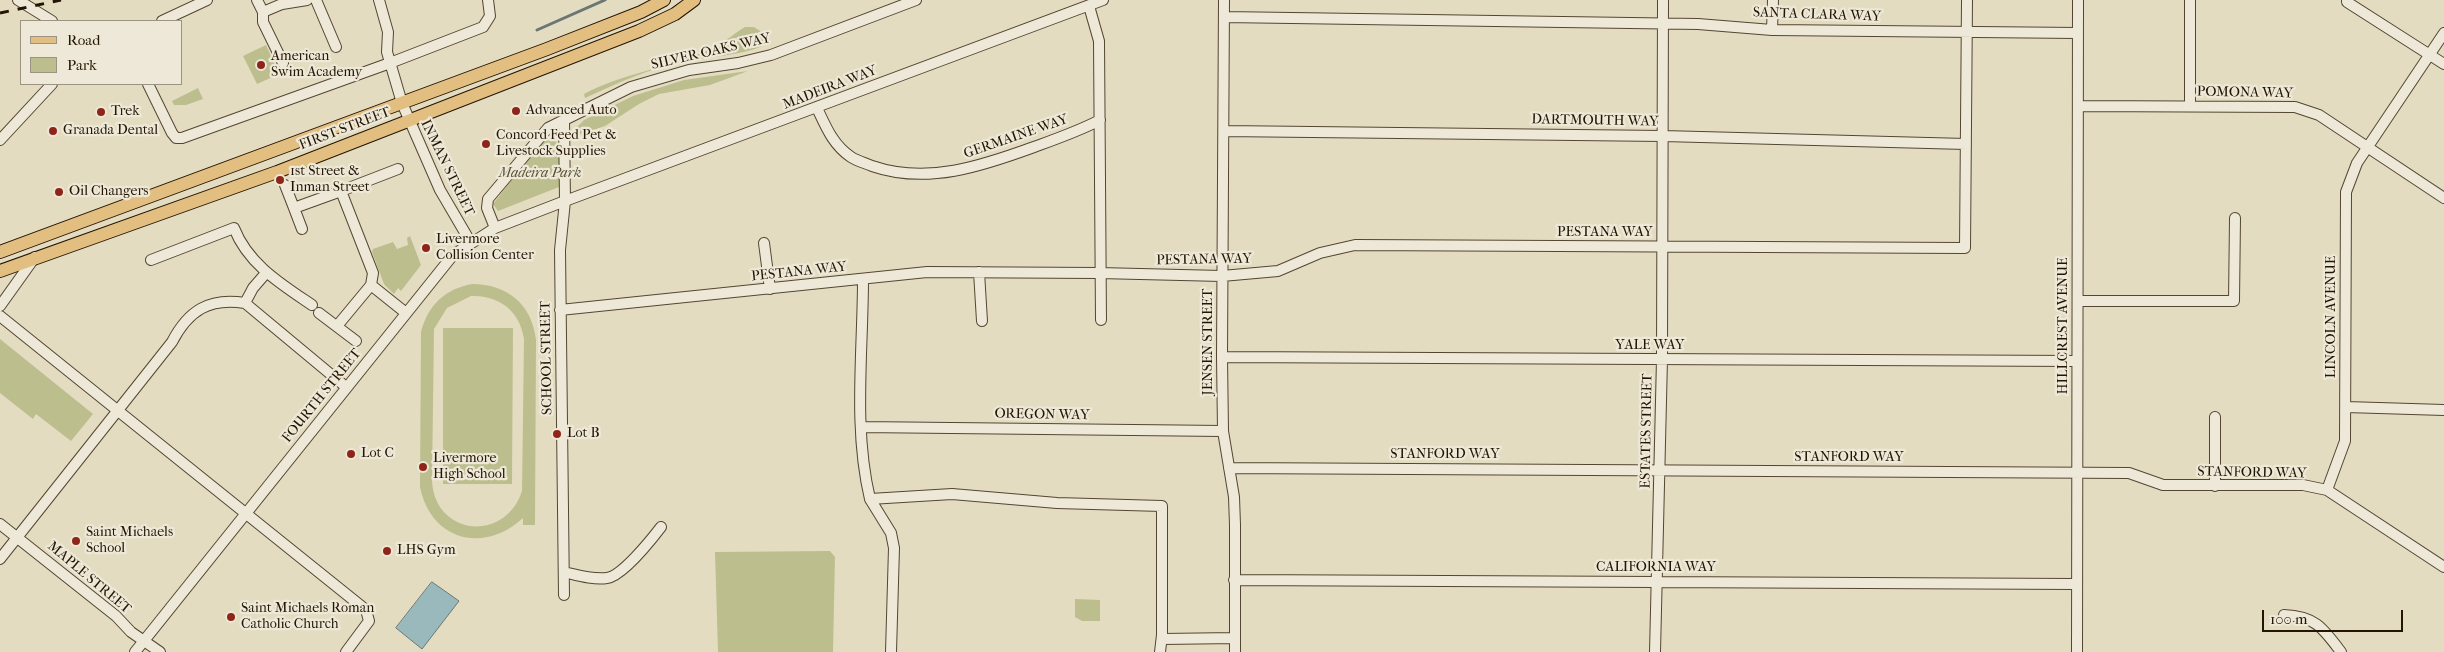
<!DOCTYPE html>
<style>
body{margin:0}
#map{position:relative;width:2444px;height:652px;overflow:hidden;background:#e4dcc1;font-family:"IM FELL French Canon",serif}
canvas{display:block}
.legend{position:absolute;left:20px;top:20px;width:162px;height:65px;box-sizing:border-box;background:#ede8d7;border:1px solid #9d9382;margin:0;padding:6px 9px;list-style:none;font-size:15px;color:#241402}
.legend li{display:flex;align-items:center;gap:10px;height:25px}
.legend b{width:25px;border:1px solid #9d9382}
.scale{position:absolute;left:2262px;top:610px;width:141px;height:22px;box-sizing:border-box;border:2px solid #241402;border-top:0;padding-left:6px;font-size:15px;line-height:18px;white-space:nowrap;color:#241402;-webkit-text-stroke:4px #ede8d7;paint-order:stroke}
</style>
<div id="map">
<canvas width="2444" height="652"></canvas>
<ul class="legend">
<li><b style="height:6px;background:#e2be80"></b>Road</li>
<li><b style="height:14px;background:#bcbe8d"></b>Park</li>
</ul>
<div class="scale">100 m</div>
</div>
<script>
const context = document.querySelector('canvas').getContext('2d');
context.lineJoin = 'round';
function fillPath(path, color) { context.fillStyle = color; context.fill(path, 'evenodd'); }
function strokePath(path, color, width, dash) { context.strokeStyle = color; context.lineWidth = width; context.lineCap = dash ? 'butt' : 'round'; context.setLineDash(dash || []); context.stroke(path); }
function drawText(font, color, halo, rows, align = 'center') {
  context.font = font + ' "IM FELL French Canon",serif'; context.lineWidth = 4.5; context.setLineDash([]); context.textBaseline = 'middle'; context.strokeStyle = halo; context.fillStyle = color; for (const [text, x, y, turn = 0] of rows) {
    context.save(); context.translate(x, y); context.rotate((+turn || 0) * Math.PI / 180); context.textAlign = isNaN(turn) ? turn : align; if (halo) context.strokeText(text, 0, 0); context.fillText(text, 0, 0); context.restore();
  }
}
fillPath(new Path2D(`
 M745 27H754L760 31 765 45C740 56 713 56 686 61 651 68 617 83 585 98L584 94C625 72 673 68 716 46 726 41 735 33 745 27Z
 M266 45 279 74 257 84 243 56Z
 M748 71 710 85 659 94 639 104 605 126 575 136 577 127 584 120 633 96 684 80Z
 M198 88 203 99 186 105H174L172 101Z
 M546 139H553L559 145V187L498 211 493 204 541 142Z
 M410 236 421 265 401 291 398 288 394 294 384 284 372 252 373 249 393 242 397 249 408 245 407 238Z
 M472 284C507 284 532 304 536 340L535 525H523V518C484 554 431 541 420 487L421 332C428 305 445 289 472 284ZM471 296C499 295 520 311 524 339L522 491C505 543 435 536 432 481L434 329 447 308Z
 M443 328H513L512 484H443Z
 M0 339 93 414 71 441 36 414 33 419 0 393Z
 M830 551 835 557 833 652H718L715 552Z
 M1075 599 1100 600V621H1082L1075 617Z`), '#bcbe8d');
const water = new Path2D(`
 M432 582 459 601 422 649 396 628Z`);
fillPath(water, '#99b9bc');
strokePath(water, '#6a7772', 1);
strokePath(new Path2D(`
 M537 30 605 0`), '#6a7772', 3);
const minor = new Path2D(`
 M18 0 52 21
 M257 0 263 12V22L283 63
 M316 0 336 47
 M379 0 388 32 387 52 402 103 440 190 471 243
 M1224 0 1222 357 1223 431 1234 497 1235 525V652
 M2190 0V106
 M2347 0V2L2444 64
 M1089 6 1099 41 1101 320
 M263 12 282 4 307 0
 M1224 17 1698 24 1772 30 2078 33
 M162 21 207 0
 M1772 30 1773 0
 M148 84 172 133 176 138H182L390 63 483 27 490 16 488 0
 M2078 106 2295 107 2319 115 2444 198
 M817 108C826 127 833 145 851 157 857 161 865 163 872 166 927 185 982 166 1034 147 1056 139 1079 131 1100 120
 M564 120 565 201 560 250 564 595
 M1224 131 1663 136 1966 144
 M0 140 52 84
 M285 185 294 208
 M341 191 398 169
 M495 228 487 208 488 199 548 128 631 87 689 70 738 63 771 55 916 0
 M302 229 294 208 341 191 373 273 371 285
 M764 243 770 289
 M151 260 234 228C248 264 281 284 312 305
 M979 272 982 321
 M863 279C863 351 853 428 870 499L952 494 1057 503 1162 506V635L1160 652
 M2078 301H2234L2235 218
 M245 303 346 387
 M245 303 253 288 266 273
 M0 306 35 257
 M560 310 927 272 1099 273 1222 276 1278 271 1320 253 1355 245 1965 248 1967 0
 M319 313 356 341
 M0 316 366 610 369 621 346 652
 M337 326 371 285 406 313
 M1222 357 2077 361
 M2346 407 2444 410
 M2215 417V486
 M861 427 1223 431
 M1229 468 2129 473 2163 485H2303L2327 490 2444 567
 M2327 490 2345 441 2346 192 2357 163 2444 33
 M870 499 891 533 894 548 891 652
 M0 524 116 616 131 632 160 652
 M0 559 172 342C188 311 209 297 245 303
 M564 572C577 575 593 580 607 578 622 576 651 540 661 527
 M1234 580 2077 584
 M2284 615C2315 616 2323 628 2341 652
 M1162 639 1235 638
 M135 652 453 255 495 228 565 201 1103 0
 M1655 652 1662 359 1663 0
 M2077 652 2078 0`);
const major = new Path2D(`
 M0 252 547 49 641 12 664 0
 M0 271 277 172 639 31 675 14 694 0`);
strokePath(minor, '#544632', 12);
strokePath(major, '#241402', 14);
strokePath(minor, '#ede8d7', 10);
strokePath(major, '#e2be80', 12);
strokePath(new Path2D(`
 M0 13 61 0`), '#241402', 3, [9, 9]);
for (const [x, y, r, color] of [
 [261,65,5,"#8f2418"],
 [516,111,5,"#8f2418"],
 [101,112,5,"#8f2418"],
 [53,131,5,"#8f2418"],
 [486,144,5,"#8f2418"],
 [280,180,5,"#8f2418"],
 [59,192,5,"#8f2418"],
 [426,248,5,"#8f2418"],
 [557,434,5,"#8f2418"],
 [351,454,5,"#8f2418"],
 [423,467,5,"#8f2418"],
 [76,541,5,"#8f2418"],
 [387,551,5,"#8f2418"],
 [231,617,5,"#8f2418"]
]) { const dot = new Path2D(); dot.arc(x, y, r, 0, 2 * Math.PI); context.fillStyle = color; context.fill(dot); strokePath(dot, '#ede8d7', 2); }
drawText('14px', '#241402', '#ede8d7', [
 ["SANTA CLARA WAY",1817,15,2],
 ["SILVER OAKS WAY",711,52,-13],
 ["MADEIRA WAY",830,88,-21],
 ["POMONA WAY",2245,93,1],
 ["DARTMOUTH WAY",1595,121,1],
 ["FIRST STREET",345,129,-21],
 ["GERMAINE WAY",1016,137,-19],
 ["INMAN STREET",447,168,64],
 ["PESTANA WAY",1605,233],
 ["PESTANA WAY",1204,260,-1],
 ["PESTANA WAY",799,272,-6],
 ["LINCOLN AVENUE",2332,317,-90],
 ["HILLCREST AVENUE",2064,326,-90],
 ["JENSEN STREET",1209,342,-90],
 ["YALE WAY",1650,346],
 ["SCHOOL STREET",547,358,-91],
 ["FOURTH STREET",322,396,-51],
 ["OREGON WAY",1042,415,1],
 ["ESTATES STREET",1647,431,-89],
 ["STANFORD WAY",1445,455],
 ["STANFORD WAY",1849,458],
 ["STANFORD WAY",2252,473,1],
 ["CALIFORNIA WAY",1656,568],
 ["MAPLE STREET",89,578,40]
]);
drawText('14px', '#241402', '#ede8d7', [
 ["American",271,57],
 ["Swim Academy",271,73],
 ["Advanced Auto",526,111],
 ["Trek",111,112],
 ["Granada Dental",63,131],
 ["Concord Feed Pet &",496,136],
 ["Livestock Supplies",496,152],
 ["1st Street &",290,172],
 ["Inman Street",290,188],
 ["Oil Changers",69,192],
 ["Livermore",436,240],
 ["Collision Center",436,256],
 ["Lot B",567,434],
 ["Lot C",361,454],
 ["Livermore",433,459],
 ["High School",433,475],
 ["Saint Michaels",86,533],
 ["School",86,549],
 ["LHS Gym",397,551],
 ["Saint Michaels Roman",241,609],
 ["Catholic Church",241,625]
], 'left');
drawText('italic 14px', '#595033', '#ede8d7', [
 ["Madeira Park",540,174]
]);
</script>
